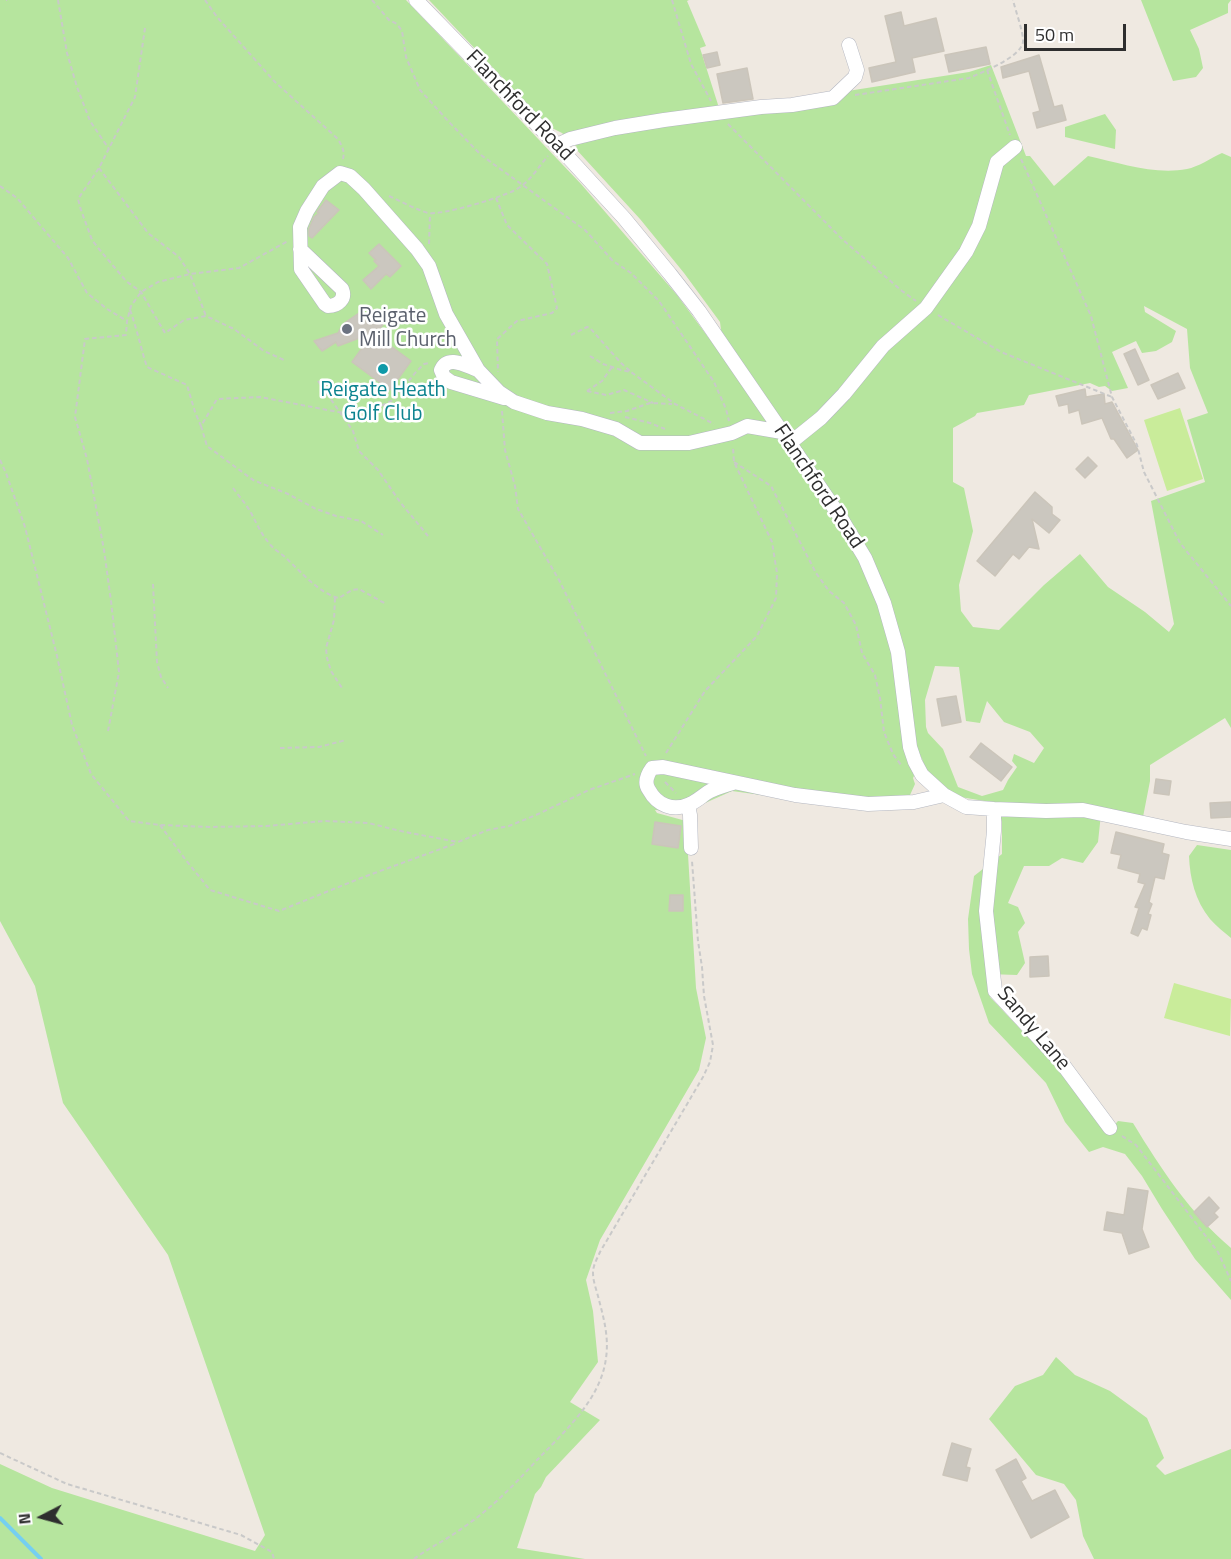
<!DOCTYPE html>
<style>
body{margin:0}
#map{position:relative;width:1231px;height:1559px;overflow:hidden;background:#efe9e1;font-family:"Titillium Web",sans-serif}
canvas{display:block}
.north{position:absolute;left:12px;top:1487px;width:60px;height:60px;-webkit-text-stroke:4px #fff;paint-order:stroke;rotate:264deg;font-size:16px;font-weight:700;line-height:24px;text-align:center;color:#2e2e2e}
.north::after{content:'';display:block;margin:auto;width:21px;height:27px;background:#2e2e2e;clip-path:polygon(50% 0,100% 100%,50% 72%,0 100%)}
.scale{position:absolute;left:1024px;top:24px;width:102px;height:27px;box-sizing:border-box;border:3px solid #2e2e2e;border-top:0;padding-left:8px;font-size:18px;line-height:21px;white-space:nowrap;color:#2e2e2e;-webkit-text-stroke:4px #fff;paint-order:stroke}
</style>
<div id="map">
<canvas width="1231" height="1559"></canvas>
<div class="north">N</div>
<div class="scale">50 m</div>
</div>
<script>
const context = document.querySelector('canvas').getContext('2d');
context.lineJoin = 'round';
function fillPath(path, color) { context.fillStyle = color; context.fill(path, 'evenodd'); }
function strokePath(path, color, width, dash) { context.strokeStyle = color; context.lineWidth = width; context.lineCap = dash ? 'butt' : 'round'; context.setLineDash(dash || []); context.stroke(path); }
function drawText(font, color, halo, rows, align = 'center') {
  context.font = font + ' "Titillium Web",sans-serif'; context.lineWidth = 5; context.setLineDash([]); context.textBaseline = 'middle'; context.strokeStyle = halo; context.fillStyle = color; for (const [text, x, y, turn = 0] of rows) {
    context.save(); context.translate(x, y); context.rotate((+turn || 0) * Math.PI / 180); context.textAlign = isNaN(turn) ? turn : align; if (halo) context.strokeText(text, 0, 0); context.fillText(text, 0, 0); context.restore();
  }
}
fillPath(new Path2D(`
 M0 0H406L581 184 677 295 725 360 720 322 684 273 640 219 575 148 577 147 562 133 548 126 429 0H689L687 1 706 46 700 48 720 111 969 72 991 65 1026 156H1030L1054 186 1088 156C1120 163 1154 175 1187 169 1198 167 1211 158 1222 153L1231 157V728L1225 718 1150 765V781L1143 817 1101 814 1098 842 1083 863 1062 858 1049 866H1024L1008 903 1018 907 1025 923 1018 932 1025 963 1017 975 988 974 990 997 1063 1074 1107 1133 1118 1121 1133 1123C1161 1169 1190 1213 1231 1248V1300L1195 1259 1162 1209 1142 1176 1125 1154 1103 1147 1089 1152 1065 1122 1046 1083 989 1023 972 974 969 949 968 919 974 876 1002 854V822L997 803 954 796 927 773 922 759 905 727 914 776 913 778 915 784 905 806 863 809 732 791 685 812 655 810 657 813 686 821 696 988 706 1038 699 1070 600 1240 586 1280 593 1311 598 1362 570 1402 600 1420 546 1477 541 1487 535 1494 517 1548 585 1559H0V1464L52 1488 255 1551 265 1535 168 1255 63 1103 35 986 0 921ZM1144 306 1187 329 1190 368 1208 413 1187 420 1205 482 1151 501 1174 624 1169 632 1145 612 1108 587 1080 554 1044 585 999 630 973 627 961 611 959 585 973 531 964 488 953 482V428L975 416 977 413 1024 405 1029 395 1090 383 1099 387 1105 386 1112 391 1128 388 1112 352 1136 341 1142 353 1156 351 1172 342 1176 331 1145 312ZM935 666 959 667 966 721 980 723 987 701 1004 722 1030 732 1044 748 1034 763 1014 754 1012 761 1017 767 1008 780 1003 790 982 796 958 787 943 749 928 733 926 727 925 700Z
 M1141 0H1231L1228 4V13L1190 30 1199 49 1203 68 1196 77 1173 81Z
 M1105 114 1116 130 1115 149 1065 137V127Z
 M1197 845 1231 850V938C1224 932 1216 926 1210 919 1195 900 1190 879 1189 856Z
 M1056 1357 1075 1375 1110 1391 1147 1418 1164 1458 1156 1466 1165 1475 1231 1449V1559H1094L1083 1536 1076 1500 1064 1484 1036 1475 989 1419 1015 1386 1043 1375Z`), '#b6e59e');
fillPath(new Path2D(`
 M1180 408 1203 479 1167 491 1144 420Z
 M1174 983 1231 999 1230 1036 1164 1018Z`), '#c9ec9a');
strokePath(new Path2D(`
 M0 1518 41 1559`), '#75cff0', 4);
const building = new Path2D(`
 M901 12 904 26 936 18 944 51 912 58 915 72 872 82 869 68 896 62 885 16Z
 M986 47 990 64 949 72 945 55Z
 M717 52 720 65 707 68 703 55Z
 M1039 55 1054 107 1062 105 1066 120 1037 128 1033 113 1040 111 1029 71 1003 78 1001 67Z
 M747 68 753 99 723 103 717 74Z
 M326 200 339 210 312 238 309 236V229L314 217 319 213 317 212Z
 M379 244 401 266 390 277 386 274 371 289 363 280 379 266 374 261 376 260 369 253Z
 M362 311 366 315 371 311 384 323 378 331 338 346 336 342 322 351 314 341 338 333 343 324Z
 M373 333 411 361 390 390 352 362Z
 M1135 349 1149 380 1138 385 1124 354Z
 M1178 373 1185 388 1158 399 1151 385Z
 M1085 389 1086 397 1104 394 1105 404 1112 402 1138 450 1127 458 1114 439H1111L1102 418 1082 424 1079 410 1069 413 1068 404 1059 406 1056 396Z
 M1088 457 1097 466 1085 478 1076 469Z
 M1035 492 1052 507V514L1060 520 1049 533 1032 519 1039 549 1029 547 1019 559 1013 554 995 576 977 561Z
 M956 696 961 722 942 726 937 699Z
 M981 743 1012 767 1001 781 970 757Z
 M1156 779 1171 781 1169 795 1154 793Z
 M1231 802V817L1211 818 1210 803Z
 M655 822 681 826 678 848 652 844Z
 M1116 832 1164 844 1162 853 1169 855 1164 879 1155 877 1149 902 1152 904 1148 914 1151 915 1147 930 1142 928 1138 936 1131 933 1139 908 1135 907 1145 884 1138 882 1140 874 1118 868 1121 855 1111 853Z
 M670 895H683V911H669Z
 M1048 956 1049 976 1030 977V957Z
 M1128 1188 1148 1191 1142 1229 1149 1247 1129 1254 1122 1233 1104 1230 1107 1212 1124 1215Z
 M1209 1197 1219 1208 1214 1213 1218 1217 1207 1227 1194 1212Z
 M952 1443 971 1449 966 1467 970 1468 967 1481 943 1475Z
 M1016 1459 1026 1478 1021 1481 1032 1501 1055 1490 1069 1517 1031 1538 996 1470Z`);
fillPath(building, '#cbc7bf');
strokePath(building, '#cbc5ba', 1.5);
const minor = new Path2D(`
 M416 0 557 145 624 218 670 274 699 311 841 518 865 558 884 603 898 652 910 747 915 762 922 775 944 795 966 807 994 809 1046 811 1083 810 1186 832 1231 839
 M557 145 570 139 615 128 664 120 761 107 792 105 833 98 855 77 857 70 849 45
 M300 249 342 289C346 299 338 306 328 306L325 304 301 269 300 227 307 211 323 186 340 173 350 176 364 189 417 249 429 266 446 314 478 370 499 392 514 402 547 413 582 419 616 429 640 443H689L732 433 747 426 782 432
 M478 370C466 366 448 354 441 370L444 377 451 382 504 398
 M790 443 821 418 844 394 883 346 926 308 966 252 979 226 997 162 1015 147
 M733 783C725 785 717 788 710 791 703 795 697 801 690 804 673 812 657 805 649 790 644 783 647 775 652 768L663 767 795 795 868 804 914 802 944 795
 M688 805 690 815 691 848
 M994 809V831L986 911 995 991 1061 1062 1110 1128`);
strokePath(minor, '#b4b7c1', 15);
strokePath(new Path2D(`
 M6 0H7
 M58 0 67 53 77 87 90 121 109 149
 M205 0 217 17 275 82 338 139C342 146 345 151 343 159
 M372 0 389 20 397 24 402 31 406 57 420 90 449 122 481 155 585 230 613 261 631 273 659 301 714 382 726 409 729 421
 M672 0 691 64 711 101
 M145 28 135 97 99 168 78 199 81 210 92 240 99 249 126 281 141 292 165 333 184 320 206 316 234 329 264 351 284 360
 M987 70 1010 135
 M855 95 969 78C983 72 1021 57 1023 42 1024 34 1015 9 1013 0
 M728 124 843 240 902 291 916 301
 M1021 159 1091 316 1112 397 1137 445 1144 472 1180 543 1231 606
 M99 168 148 233 179 257 190 274 206 316
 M0 186 17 198 68 258 87 293 107 309 127 321
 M389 196C402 202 415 209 428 213 440 216 509 196 520 187 531 180 539 166 548 156
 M496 198 507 225 547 264 557 308 552 313 517 321 497 339 498 372
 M429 244 430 214
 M130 310C137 329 141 349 147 367L187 385 195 412 201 426 217 399 260 397 338 412 352 413 383 405 395 399 415 373 424 364 429 363
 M938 315 1001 352 1112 397
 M571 335 587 327 590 328 621 363 631 372
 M590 356 603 364 621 370 631 372 675 404 714 424
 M318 381 353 431 359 451 378 470 400 502 428 536
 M587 391 606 395 624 390 653 403
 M587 391 602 381 612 367
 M502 411 505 450 515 486 518 509 559 580 646 756
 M610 413 627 411 650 403 672 404
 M625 417 650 423 665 429
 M201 426 207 446 253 480 288 494 316 509 336 516 361 521 383 535
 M0 460 6 473 25 527 57 656 72 725 91 774 129 821 160 825 209 827 266 826 325 821 368 823 405 832 458 842 488 830 509 826 536 815 589 790 635 774
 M734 462 771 486 816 573 829 591 844 603 856 625 862 653 875 675 880 698 884 732 893 754 901 765
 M233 488C239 496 245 503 250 511 256 522 261 534 269 543 274 550 281 553 287 559 300 571 321 595 339 598L352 590 359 589 386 604
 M153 584 157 662 161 677 168 688
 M335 598 334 620 326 648 327 658 331 671 342 688
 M108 731 119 672 111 601 104 550 87 459 75 417 85 339 126 335 127 321 131 306 141 292 158 282 190 274 239 268 288 241
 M280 748 319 747 346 740
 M666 753 705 691 757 636 776 598 777 573 772 542 734 462 733 448
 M665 782 676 793
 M160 825 185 859 210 890 279 911 361 878 457 843
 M1122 1136 1136 1145 1218 1252 1231 1281
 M0 1453 67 1484 241 1535 272 1552 274 1559
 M414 1559C430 1547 448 1539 464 1527 492 1508 515 1484 538 1459 565 1431 601 1399 606 1358 609 1338 604 1319 599 1300 597 1291 593 1282 593 1273 593 1265 597 1259 600 1252L703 1077 710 1062 713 1045 704 996 702 967 698 941 692 861`), '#c9c9c9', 2, [4.5, 3]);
strokePath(minor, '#fff', 14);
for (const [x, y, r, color] of [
 [347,329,6,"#6b7280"],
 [383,369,6,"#0f9aa8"]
]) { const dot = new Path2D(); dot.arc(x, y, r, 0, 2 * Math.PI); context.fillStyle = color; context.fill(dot); strokePath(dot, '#fff', 2); }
drawText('21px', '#2e2e2e', '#fff', [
 ["Flanchford Road",519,106,46],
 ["Flanchford Road",818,487,56],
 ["Sandy Lane",1033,1029,50]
]);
drawText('21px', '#5b616d', '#fff', [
 ["Reigate",359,317],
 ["Mill Church",359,341]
], 'left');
drawText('21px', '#0d838f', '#fff', [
 ["Reigate Heath",383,391],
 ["Golf Club",383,415]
]);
</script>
